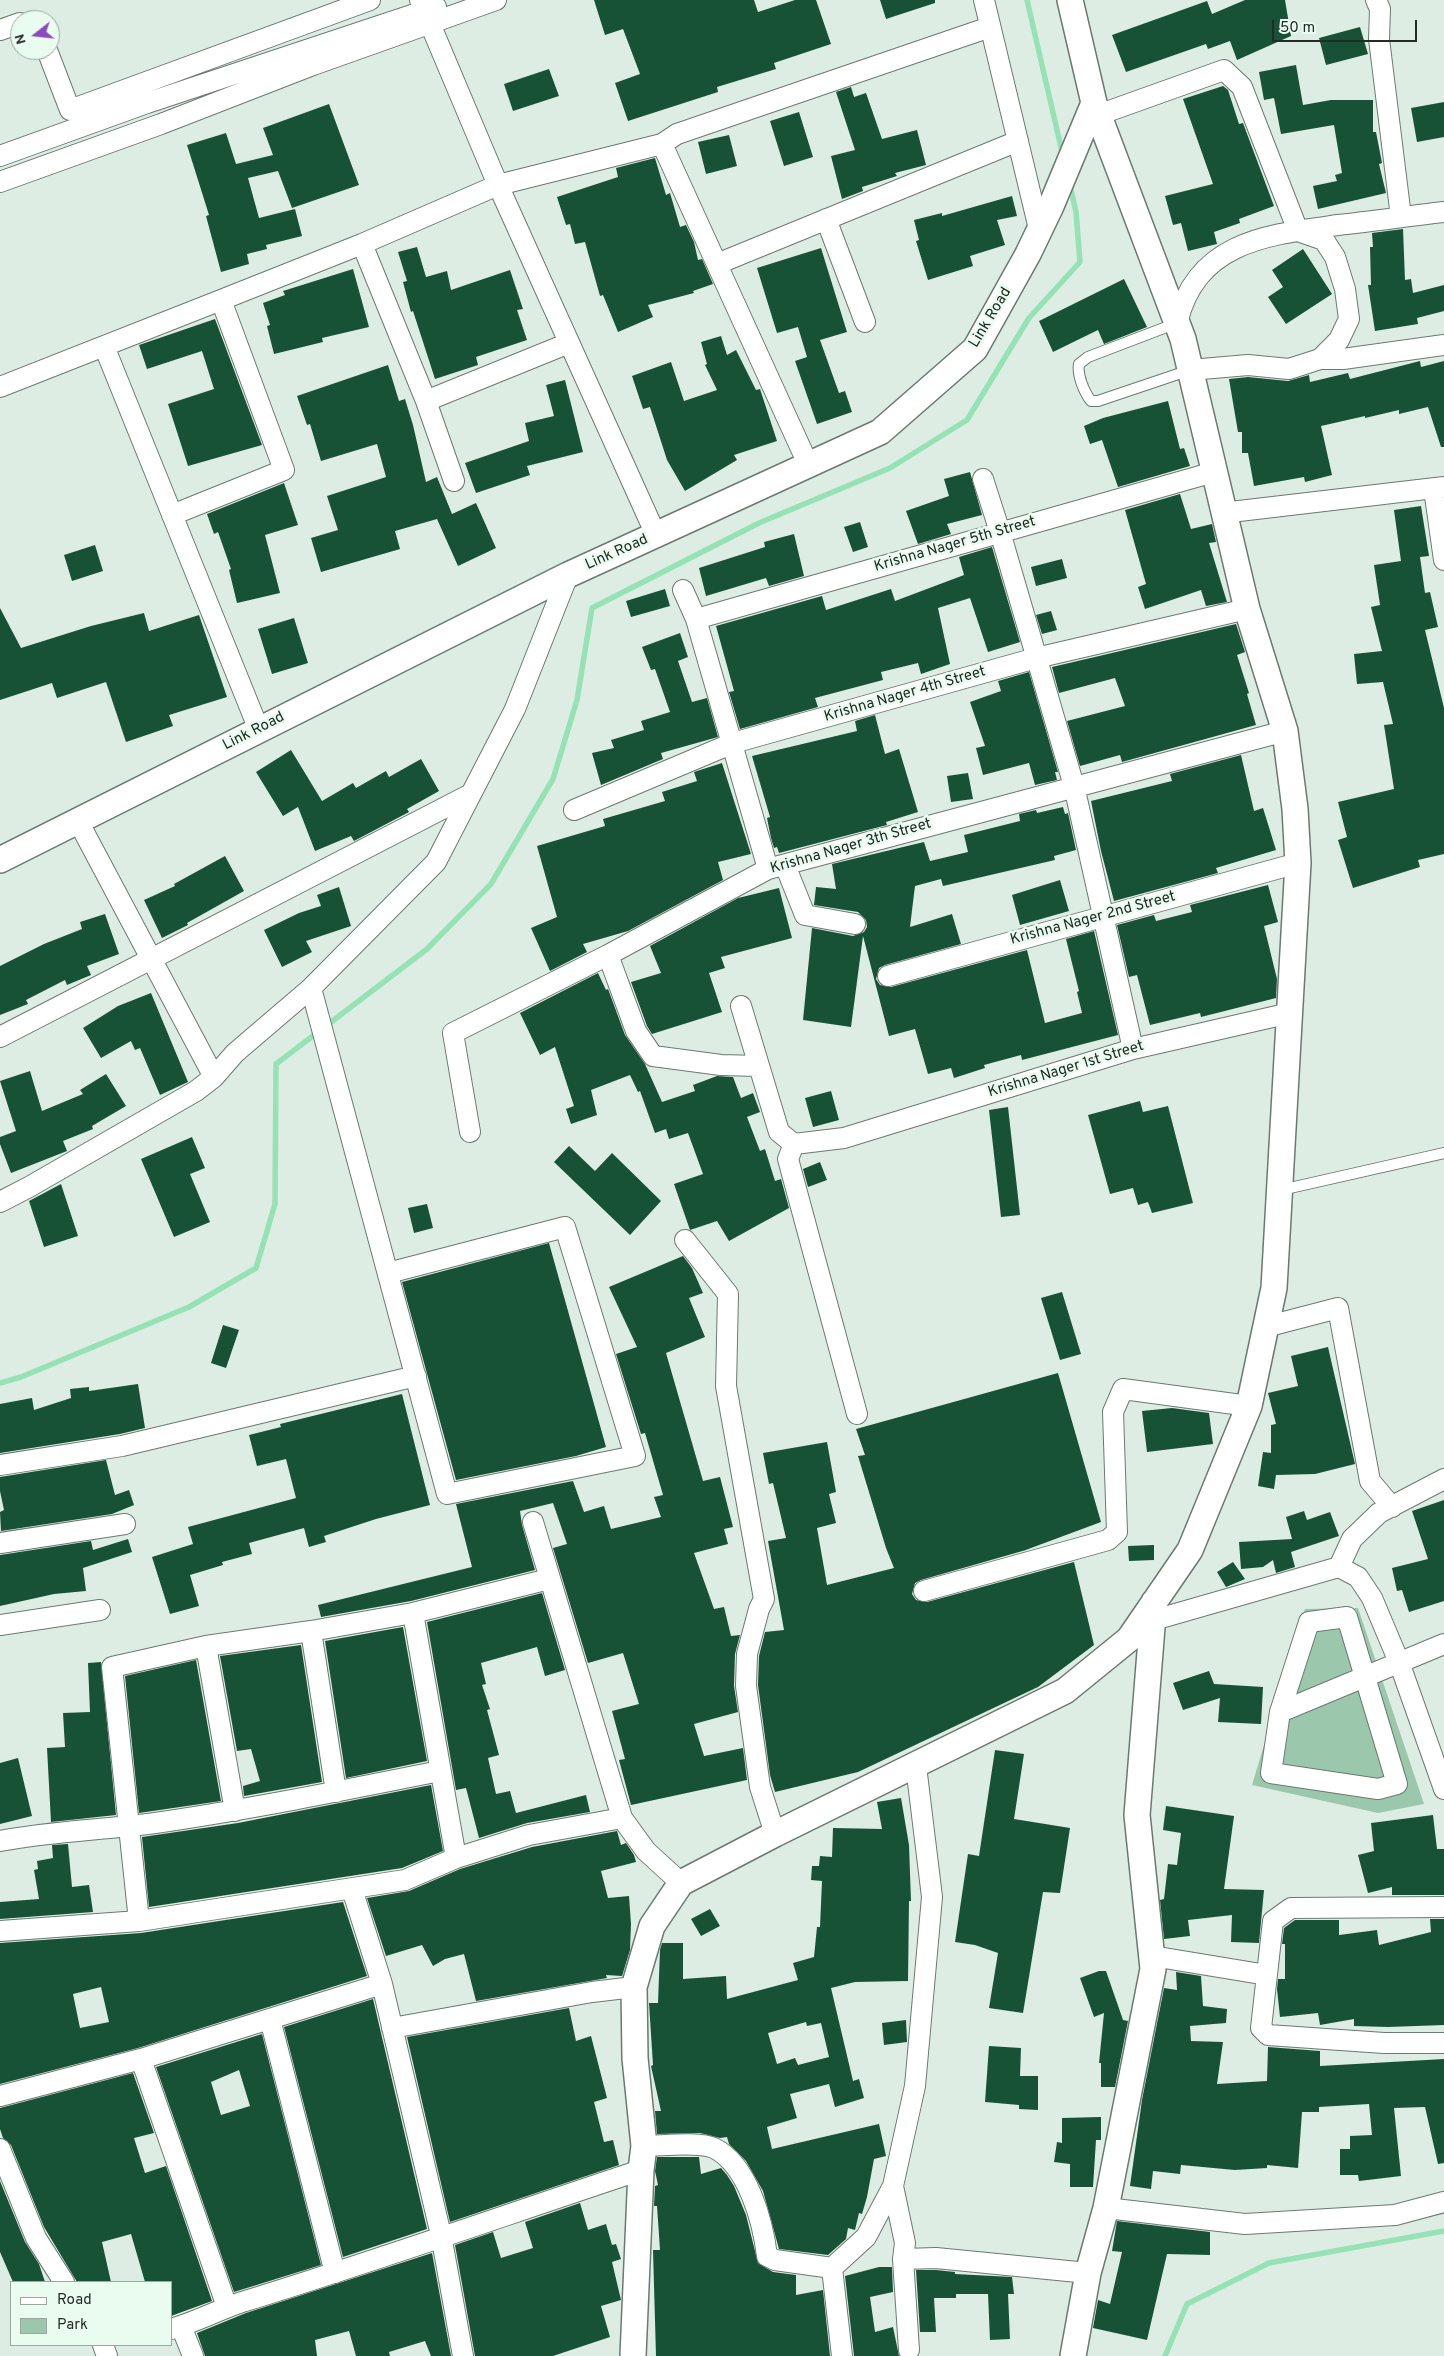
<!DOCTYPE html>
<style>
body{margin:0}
#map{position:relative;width:1444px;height:2356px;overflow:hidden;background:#ddede3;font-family:Overpass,sans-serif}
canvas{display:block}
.legend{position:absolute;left:10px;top:2281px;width:162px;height:65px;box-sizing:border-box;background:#eafbf0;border:1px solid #9ba8a0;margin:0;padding:6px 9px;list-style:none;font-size:15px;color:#242b27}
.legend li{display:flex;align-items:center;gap:10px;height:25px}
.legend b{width:25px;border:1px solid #9ba8a0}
.north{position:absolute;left:10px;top:10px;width:50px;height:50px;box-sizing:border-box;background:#eafbf0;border:1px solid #9ba8a0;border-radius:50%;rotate:254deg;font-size:14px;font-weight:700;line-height:20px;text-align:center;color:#242b27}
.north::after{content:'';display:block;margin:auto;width:18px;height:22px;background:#8d4abe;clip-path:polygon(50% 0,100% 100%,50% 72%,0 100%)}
.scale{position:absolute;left:1272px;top:20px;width:145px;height:22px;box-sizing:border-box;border:2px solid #242b27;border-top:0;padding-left:6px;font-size:15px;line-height:18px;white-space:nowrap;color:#242b27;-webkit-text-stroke:4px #eafbf0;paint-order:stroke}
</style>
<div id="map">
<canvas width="1444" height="2356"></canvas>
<ul class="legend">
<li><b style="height:6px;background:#fff"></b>Road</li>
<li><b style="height:14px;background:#9bc7ad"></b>Park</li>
</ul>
<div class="north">N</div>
<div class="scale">50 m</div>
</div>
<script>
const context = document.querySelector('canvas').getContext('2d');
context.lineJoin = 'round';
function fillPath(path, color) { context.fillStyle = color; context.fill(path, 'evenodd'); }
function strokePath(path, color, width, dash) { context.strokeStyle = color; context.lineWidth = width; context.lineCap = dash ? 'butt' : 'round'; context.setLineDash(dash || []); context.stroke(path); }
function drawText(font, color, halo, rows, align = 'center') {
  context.font = font + ' Overpass,sans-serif'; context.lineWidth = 5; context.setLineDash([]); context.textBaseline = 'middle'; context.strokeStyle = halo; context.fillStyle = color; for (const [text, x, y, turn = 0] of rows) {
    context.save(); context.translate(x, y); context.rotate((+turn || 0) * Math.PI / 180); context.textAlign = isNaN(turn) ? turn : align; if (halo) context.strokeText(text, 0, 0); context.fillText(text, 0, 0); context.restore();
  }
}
fillPath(new Path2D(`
 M1358 1608 1424 1804 1378 1813 1252 1785 1305 1609Z`), '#9bc7ad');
strokePath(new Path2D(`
 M1027 0 1063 156
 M0 1383 21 1377 189 1307 256 1268 275 1204 276 1064 427 949 491 884 553 779 577 700 592 608 759 523 890 468 967 420 1029 318 1080 262 1076 212 1070 185
 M1165 2356 1187 2304 1269 2263 1444 2231`), '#96e2b6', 5.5);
fillPath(new Path2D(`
 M594 0H754L758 12 795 0H816L831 44 774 63 776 69 717 87 718 92 628 121 615 83 640 74 623 29 605 35Z
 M880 0H935V3L886 19Z
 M1245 0H1285L1291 36 1237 60 1230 41 1208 49 1206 44 1126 72 1112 35 1207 1 1212 14Z
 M1360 27 1368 54 1326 65 1319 38Z
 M1296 65 1303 105 1331 100H1373V132H1376L1382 163 1379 164 1386 193 1318 209 1313 186 1337 181 1335 175 1342 173 1334 125 1281 134 1274 98 1264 100 1259 72Z
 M549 69 559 96 513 111 504 84Z
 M1223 86 1228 90 1239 124 1243 123 1274 206 1239 219 1240 223 1214 232 1217 244 1188 251 1181 223 1173 225 1165 196 1213 184 1183 99Z
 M851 87 854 97 866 93 882 139 917 130 926 165 895 173 897 176 862 187 863 191 842 199 831 156 855 150 836 92Z
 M1444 102V137L1417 142 1411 108Z
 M329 104 359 185 292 208 278 171 248 178 259 218 295 209 302 236 266 245 267 249 247 254 249 264 221 272 206 216 209 215 187 145 226 133 236 164 273 155 263 128Z
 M799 112 813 157 784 166 770 121Z
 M729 135 737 166 706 174 698 142Z
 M655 158 666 195 670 193 680 227 686 225 694 242 698 260 702 259 713 284 693 291 694 293 648 305 653 317 618 332 603 295 600 296 585 242 575 244 570 224 566 225 557 197 618 177 616 168Z
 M1012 196 1017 216 997 220 1005 245 970 256 973 266 928 280 916 241 919 240 914 220 942 213V216Z
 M1403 229 1405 280 1411 279 1413 293 1444 285V311L1417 318 1418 324 1375 331 1368 285H1371L1370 247H1373L1372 233Z
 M417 247 426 277 447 271 451 290 510 270 523 309 517 310 527 340 476 357 478 365 435 379 413 311 411 312 403 282 407 281 398 252Z
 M821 248 847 332 820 340 839 393 845 391 852 412 817 424 795 361 807 357 798 327 777 333 757 268Z
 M1303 249 1332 294 1286 324 1268 297 1283 287 1272 270Z
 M353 269 369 327 322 338 323 342 274 354 267 326 270 325 263 303 285 295 283 291Z
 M1124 279 1147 327 1104 344 1098 330 1053 352 1039 321Z
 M215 319 262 445 188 466 168 404 214 389 202 351 147 369 139 345Z
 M721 336 727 355 736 350 756 390 760 389 777 441 734 455 737 460 685 491 667 460 650 407 643 409 632 376 671 362 684 401 717 390 705 365 707 364 701 342Z
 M1420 361 1421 367 1444 361V447H1441L1428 407 1399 414V410L1365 418V416L1321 426 1332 475 1305 482 1304 477 1254 486 1248 453H1242V432H1238L1229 379 1248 377 1288 381 1309 375 1310 382 1348 373 1350 379Z
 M388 365 399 401 405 399 413 425 426 482 437 477 452 514 476 503 496 548 458 566 437 519 395 531 400 549 321 572 311 538 338 530 327 496 386 477 377 444 321 461 310 424 307 425 297 396Z
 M565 380 583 452 527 466 530 475 476 493 465 463 529 441 525 423 554 416 546 385Z
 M1168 401 1180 449 1184 448 1190 466 1118 487 1102 440 1090 444 1084 426 1103 418Z
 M970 472 982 515 947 524 951 534 918 544 906 511 949 496 944 479Z
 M284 483 298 525 265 535 280 593 237 603 229 570 231 569 218 532 214 534 207 514Z
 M1180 494 1191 529 1212 524 1216 542 1209 543 1227 602 1206 606 1201 590 1145 609 1138 587 1146 584 1125 510Z
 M1421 506 1429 556 1420 557 1425 593 1430 592 1438 627 1425 630 1444 708V854L1418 860 1420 867 1353 888 1338 840 1347 837 1338 802 1394 789 1384 725 1393 724 1383 682 1357 684 1354 654 1382 651 1371 607 1380 605 1374 565 1401 561 1394 510Z
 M860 522 868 547 853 552 844 527Z
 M794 534 804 576 769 586 766 578 706 596 699 568 765 547 764 542Z
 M95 545 103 571 72 581 64 555Z
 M992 547 1020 642 988 652 970 598 938 608 950 664 921 674 918 663 881 672 883 680 815 698 818 707 740 729 729 692 734 691 716 626 822 596 826 610 891 589 895 601 964 575 959 557Z
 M1062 559 1067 578 1036 586 1031 567Z
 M665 589 670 606 631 617 626 601Z
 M0 608 21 648 91 626 144 613 149 631 199 615 227 697 169 715 173 726 126 742 106 682 57 698 52 683 0 700Z
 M1051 611 1057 630 1042 634 1036 615Z
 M294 618 308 663 272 674 258 629Z
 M1236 624 1245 652 1237 655 1249 693 1247 694 1256 725 1122 762 1120 755 1080 766 1067 721 1125 706 1115 678 1059 693 1052 667Z
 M680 633 688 657 678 661 692 702 707 698 718 737 661 753 663 759 601 785 592 753 614 748 611 740 644 730 641 721 670 712 655 669 651 670 642 647Z
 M1029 672 1058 772H1055L1057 780 1035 785 1029 763 983 775 976 748 985 746 970 702 1001 691 998 681Z
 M875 715 885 754 899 749 918 812 886 822 887 825 779 853 777 847 774 848 771 838 767 818 770 817 752 756 857 731 855 721Z
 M291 750 322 801 353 783 356 788 386 771 389 777 421 759 439 791 407 809 409 812 354 841 351 836 315 851 298 807 283 816 256 772Z
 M1241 755 1254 811 1263 808 1276 850 1216 868 1218 873 1114 901 1101 851 1091 801 1172 781 1170 774Z
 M722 763 751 854 718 862 723 880 628 931 583 944 587 952 550 971 531 928 557 917 537 846 605 826 603 819 665 801 662 792 697 781 694 772Z
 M968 773 973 799 951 802 947 776Z
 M1063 807 1065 814 1068 813 1076 850 1054 856 1055 860 943 886 941 879 915 886 910 927 952 914 961 944 885 965 879 968 876 979 880 985 891 987 1027 950 1045 1023 1082 1013 1077 992 1079 991 1066 939 1094 931 1118 1035 1022 1060 1021 1055 984 1065 985 1068 954 1078 951 1068 928 1074 915 1029 889 1036 863 936 851 1027 803 1020 812 928 853 936 864 932 867 927 866 920 858 912 814 905 816 887 836 889 832 864 924 842 930 861 968 852 964 835 1020 821 1019 814 1036 810 1037 813Z
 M225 856 244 891 187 923 188 925 162 938 144 900 175 886 174 884Z
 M1060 880 1069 911 1020 925 1012 895Z
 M1268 885 1278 922 1264 926 1277 979 1276 998 1201 1017 1200 1013 1150 1025 1137 975 1129 977 1117 925 1154 915 1156 921 1192 912 1190 905Z
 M339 887 351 926 306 941 312 952 282 967 264 930 299 913 321 906 317 895Z
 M779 888 792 938 721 957 725 968 709 973 722 1012 652 1034 647 1026 631 982 661 973 650 946 738 898Z
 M105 914 119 954 87 966 91 975 67 985 65 980 26 1000 28 1004 0 1015V966L44 944 82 929 80 922Z
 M598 973 606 990 608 989 625 1035 645 1064 662 1102 695 1091 693 1085 717 1076 733 1077 741 1098 753 1093 760 1112 747 1117 760 1151 765 1149 775 1181 781 1179 789 1208 729 1241 717 1221 690 1230 674 1184 703 1174 688 1133 669 1139 666 1129 655 1133 640 1091 638 1092 630 1075 591 1090 597 1115 571 1124 566 1109 574 1106 555 1047 540 1055 520 1013Z
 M151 993 188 1082 160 1095 140 1048 135 1050 131 1041 101 1058 83 1028 118 1006Z
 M30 1071 42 1111 83 1094 80 1090 106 1074 126 1106 92 1126 93 1129 63 1141 67 1151 11 1173 0 1144V1137L16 1131 0 1081Z
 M831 1091 839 1120 813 1127 805 1098Z
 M1140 1101 1143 1112 1168 1106 1193 1203 1152 1213 1148 1202 1138 1205 1133 1188 1110 1194 1088 1115Z
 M1008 1107 1020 1215 1001 1217 989 1110Z
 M192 1137 205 1168 190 1174 210 1222 174 1237 141 1159Z
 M569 1146 595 1171 612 1153 661 1201 630 1235 554 1162Z
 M820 1162 827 1180 808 1187 803 1169Z
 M61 1184 78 1236 44 1247 29 1201Z
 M427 1204 433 1228 414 1233 408 1208Z
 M549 1243 606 1447 576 1456 456 1480 402 1282Z
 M683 1256 692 1268 703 1293 689 1298 705 1337 666 1353 703 1481 720 1477 733 1527 724 1529 728 1544 694 1553 714 1609 724 1607 731 1636 740 1635 735 1654 734 1686 738 1712 694 1724 704 1756 743 1748 747 1780 631 1805 619 1760 625 1759 612 1711 639 1704 623 1653 588 1663 553 1548 567 1544 553 1503 520 1511 522 1525 535 1570 411 1601 321 1617 318 1605 472 1567 456 1504 573 1481 584 1512 604 1506 611 1529 661 1517 654 1497 663 1495 645 1433 641 1434 616 1354 637 1347 609 1287Z
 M1062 1292 1081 1354 1060 1360 1041 1298Z
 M223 1325 239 1330 226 1368 211 1363Z
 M1328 1347 1355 1464 1315 1474 1276 1475 1274 1489 1258 1486 1263 1452 1271 1453V1425L1276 1424 1268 1393 1298 1386 1291 1356Z
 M1058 1373 1101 1522 1023 1551 1026 1550 921 1580 915 1583 912 1594 916 1600 927 1602 1074 1562 1094 1645 1038 1687 858 1772 775 1792 770 1775 758 1685 759 1656 765 1632 784 1630 768 1541 786 1538 773 1483 769 1484 763 1453 827 1442 836 1492 829 1494 836 1523 817 1528 827 1585 894 1568 886 1548 858 1456 865 1455 856 1429Z
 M138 1384 145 1428 120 1434 0 1453V1404L32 1398 34 1410 71 1398 70 1389 89 1387V1391Z
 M402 1394 430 1505 376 1519 324 1536 326 1542 309 1547 304 1528 249 1543 252 1554 222 1562 223 1565 190 1575 199 1606 170 1614 152 1557 193 1544 188 1527 296 1498 286 1459 257 1466 249 1435 281 1427 280 1424Z
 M1172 1408 1209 1413 1213 1444 1147 1452 1142 1411Z
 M106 1460 115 1495 129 1490 134 1505 112 1514 1 1531 0 1512 4 1510 0 1491V1477Z
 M1444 1500V1601L1409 1612 1402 1590 1397 1591 1392 1568 1428 1559 1412 1511Z
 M1304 1511 1307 1520 1330 1512 1339 1536 1291 1552 1295 1567 1276 1573 1273 1560 1263 1567 1241 1569 1239 1542 1292 1539 1286 1517Z
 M128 1539 132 1552 83 1568 86 1591 54 1594 0 1606V1555L91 1541 93 1550Z
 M1154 1545V1560L1129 1561 1128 1546Z
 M1233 1562 1245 1579 1226 1587 1217 1572Z
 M542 1593 565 1670 545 1676 537 1647 481 1663 486 1684 482 1685 490 1709 487 1710 499 1755 488 1758 496 1794 510 1791 516 1813 586 1795 590 1812 527 1823 479 1838 466 1788 456 1790 427 1622Z
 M403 1627 427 1761 346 1778 325 1641Z
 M301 1645 322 1782 244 1796 243 1786 260 1781 251 1749 237 1751 220 1656Z
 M196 1660 221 1801 139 1813 125 1676Z
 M101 1662 116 1815 51 1822 47 1748 65 1747 63 1713 90 1712 88 1663Z
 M1209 1671 1214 1684 1263 1687 1261 1724 1218 1722 1220 1698 1183 1710 1173 1683Z
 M995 1750 1024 1754 1014 1819 1070 1828 1060 1893 1043 1892 1023 2013 989 2008 998 1953 975 1945 955 1942 968 1854 979 1856Z
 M18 1758 32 1816 0 1824V1763Z
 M431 1785 443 1851 402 1868 149 1907 142 1837 238 1823Z
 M901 1798 909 1845 911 1901H909L908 1981 855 1982 831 1988 853 2081 859 2079 864 2098 835 2107 829 2084 790 2094 797 2118 767 2127 772 2149 879 2124 886 2156 874 2159 867 2197 862 2214 859 2213 855 2230 848 2228 846 2239 828 2255 779 2249 763 2191 746 2161 729 2144 727 2137 720 2138 700 2133 657 2134 655 2111H661L651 2066 653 2065 649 2003H658L660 1950 662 1943H683V1979L726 1976 727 1999 798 1980 793 1963 814 1957 817 1927H820L822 1881 811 1880 812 1866H819L820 1856 832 1857 833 1828 882 1829 877 1802ZM806 2022 807 2026 821 2023 829 2057 798 2065 795 2058 777 2064 768 2033Z
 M1166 1806 1234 1816 1224 1889 1264 1890 1259 1943 1231 1942 1232 1915 1188 1920 1190 1936 1164 1939 1160 1900 1164 1899 1168 1864 1177 1865 1181 1833 1163 1830Z
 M1433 1815 1437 1849H1444V1895H1392V1887L1368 1893 1358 1855 1374 1851 1371 1823Z
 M617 1831 621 1845 626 1843 634 1855 636 1862 601 1871 608 1898 629 1896 631 1924 630 1950 622 1976 606 1975 607 1978 476 2001 464 1954 445 1959 433 1966 422 1945 386 1956 367 1898 409 1891 460 1869 532 1847Z
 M68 1844 72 1887 89 1885 93 1912 0 1919V1902L39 1899 34 1870 38 1869 37 1861 53 1858 52 1845Z
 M343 1902 367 1976 138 2048 0 2084V1943L141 1933ZM101 1987 109 2022 80 2028 73 1994Z
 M710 1909 720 1926 701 1936 691 1919Z
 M1430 1919H1444V2025L1388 2027 1354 2026V2019L1320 2025 1318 2013 1280 2017 1277 1989 1278 1979H1285V1944H1282L1284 1928 1295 1920H1339V1935L1377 1930 1379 1945 1431 1932Z
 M1099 1971H1106L1123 2020 1128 2021 1115 2087H1101V2063H1099L1104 2013 1094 2017 1080 1978Z
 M1176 1972 1201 1976 1203 2006 1227 2009 1226 2023 1190 2026 1191 2041 1223 2042 1217 2084 1267 2081 1268 2047 1320 2051V2066L1444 2059V2163L1438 2164 1425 2107 1394 2108 1401 2176 1359 2181 1358 2175H1340V2149H1350V2136L1372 2135 1369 2104 1319 2107V2112H1302L1298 2168 1267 2165V2168L1235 2170 1181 2165 1180 2174 1153 2171 1151 2189 1130 2186 1142 2100 1164 1988 1177 1990Z
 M373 1999 427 2229 343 2257 284 2027Z
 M569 2008 576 2041 591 2036 607 2098 594 2102 604 2142 613 2140 619 2165 450 2222 407 2037Z
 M906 2020 907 2042 884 2045 882 2023Z
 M262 2034 321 2265 234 2292 156 2067ZM239 2070 250 2106 221 2115 211 2082Z
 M989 2046 1021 2048 1020 2076H1038V2110L1019 2109V2105L985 2102Z
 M133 2073 154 2133 134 2138 145 2173 166 2166 212 2301 171 2316V2282H145L131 2234 102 2242 111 2282H77L44 2227 11 2145 3 2138 0 2129V2108Z
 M1101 2117V2140H1096L1093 2187H1070V2164L1054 2162 1057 2142 1062 2143V2118Z
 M657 2157H699L701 2174 721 2168 727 2175 734 2186 746 2215 758 2263 773 2272 796 2275V2295L823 2290 830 2356H656L653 2250H660L657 2206H654L655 2186 658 2185 655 2171Z
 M0 2181 25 2242 39 2264 45 2282H13L0 2252Z
 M580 2203 588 2230 606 2224 612 2245 616 2244 621 2259 612 2262 621 2300 601 2306 610 2337 553 2356H475L455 2245 493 2232 501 2258 533 2248 525 2222Z
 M1117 2221 1210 2232V2255L1167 2254 1147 2340 1093 2328 1098 2300 1110 2304 1122 2252 1112 2251Z
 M432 2253 451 2356H431L425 2341 389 2352 390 2356H356L349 2331 315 2340 317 2356H205L197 2333 246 2313Z
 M879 2267H892L893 2292 870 2297 875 2332 893 2327 899 2356H854L845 2276Z
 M916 2270H936L955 2272V2274L1012 2277 1014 2294H1008L1010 2339 990 2340 988 2294H956V2298H934L936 2332H920Z`), '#185236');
const service = new Path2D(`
 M1177 323 1088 357 1079 364C1077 375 1084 392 1091 401H1098L1190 370
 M1281 1190 1444 1153`);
const minor = new Path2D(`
 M420 0 498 185 656 535
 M984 0 1039 229
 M1376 0 1380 9 1379 39 1401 217
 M0 30 20 23
 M47 50 70 110 370 0
 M1098 115 1224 70 1242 87 1298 231 1324 240 1335 257 1345 289 1349 319 1339 340 1320 359 1289 369 1248 365 1190 370
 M662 144 808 464
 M0 156 147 103 436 7
 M0 182 161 124 313 65 496 0
 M826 219 865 322
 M717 264 1018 141
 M1177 323C1197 241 1267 235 1338 225 1374 221 1409 216 1444 212
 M104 346 259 730
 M1320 359H1343L1444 345
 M0 387 221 300
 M426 401 569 343
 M983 479 1000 532 1074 786 1133 1049
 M454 481 426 401 362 244 498 185 662 144 677 134 990 27
 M1434 489 1444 560
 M1222 513 1444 487
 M172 515 284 470 221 300 362 244
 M683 590 696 619 768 869
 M696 619 1214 472
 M574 810 733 743 1036 658 1247 609
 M78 821 214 1077
 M785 865 805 915 855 924
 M608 955 636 1031 653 1056 721 1065 759 1066
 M888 976 1298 863
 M311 988 447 1494 635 1456 565 1227 388 1273
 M741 1006 779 1132 794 1144 788 1159 857 1414
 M0 1037 471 794
 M470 1132 453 1033 608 955 768 869 1285 731
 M794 1144 844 1138 1133 1049 1290 1013
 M0 1202 29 1187 196 1091 214 1077 235 1053 311 988 436 862 515 709 568 575
 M685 1240 728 1294 726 1386 764 1599 759 1609 747 1654 746 1686 760 1787 775 1834
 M1265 1327 1338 1308 1370 1481 1392 1507
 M0 1465 122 1446 416 1376
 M533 1522 622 1818
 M0 1543 125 1524
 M1339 1567 1352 1539 1379 1513 1444 1479
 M924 1591 1108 1540 1117 1532 1113 1412 1123 1389 1249 1406
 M413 1613 549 1579
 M1347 1617 1397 1784 1378 1789 1271 1773 1280 1712 1309 1622Z
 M1154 1620 1339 1567 1358 1577 1372 1598 1399 1662 1444 1789
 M0 1625 100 1610
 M311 1631 336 1792
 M206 1646 235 1811
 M1280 1712 1444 1644
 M0 1841C51 1831 103 1830 155 1823 251 1809 345 1790 440 1771
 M352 1889 382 1984 441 2235 463 2356
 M1444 1907 1291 1908 1273 1921 1261 2028 1268 2035 1384 2043H1444
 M139 1921 112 1667 206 1646 311 1631 413 1613 456 1858
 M0 1931 139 1921 405 1880 456 1858 529 1835 622 1818 646 1851 681 1883
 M1152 1956 1267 1975
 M270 2019 335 2273
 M392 2028 592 1992 634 1987
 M141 2059 227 2307
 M0 2096 141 2059 382 1984
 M644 2146C662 2146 698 2141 714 2148 748 2165 763 2222 767 2256L775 2260 832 2268
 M0 2149 36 2238 64 2282
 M893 2186 905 2243 903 2259 936 2258 1088 2273
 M1106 2208 1245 2224 1395 2215 1444 2202
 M903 2259 909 2350
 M181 2326 193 2356
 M171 2329C196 2322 218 2310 242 2302 376 2261 508 2214 641 2170
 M103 2345 107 2356
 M842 2356 832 2268 866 2237 893 2186 915 2086 932 1897 916 1766`);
const tertiary = new Path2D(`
 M0 860 568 575 880 432 975 349 1028 254 1051 206 1094 103
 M633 2356 641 2170 644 2146 635 2058 634 1987 652 1926 681 1883 775 1834 1065 1691 1129 1639 1190 1550 1249 1406 1274 1288 1298 863 1295 809 1285 731 1247 609 1183 339 1094 103 1070 0
 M1073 2356 1088 2273 1106 2208 1153 1969 1137 1815 1154 1602`);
strokePath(service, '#6b7a71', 12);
strokePath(minor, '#6b7a71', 22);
strokePath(tertiary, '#6b7a71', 28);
strokePath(service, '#fff', 10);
strokePath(minor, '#fff', 20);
strokePath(tertiary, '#fff', 25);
drawText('15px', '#242b27', '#eafbf0', [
 ["Link Road",991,318,-59],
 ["Krishna Nager 5th Street",955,545,-16],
 ["Link Road",617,553,-24],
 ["Krishna Nager 4th Street",905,695,-16],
 ["Link Road",254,732,-27],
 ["Krishna Nager 3th Street",851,847,-16],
 ["Krishna Nager 2nd Street",1093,919,-15],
 ["Krishna Nager 1st Street",1066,1070,-17]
]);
</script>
